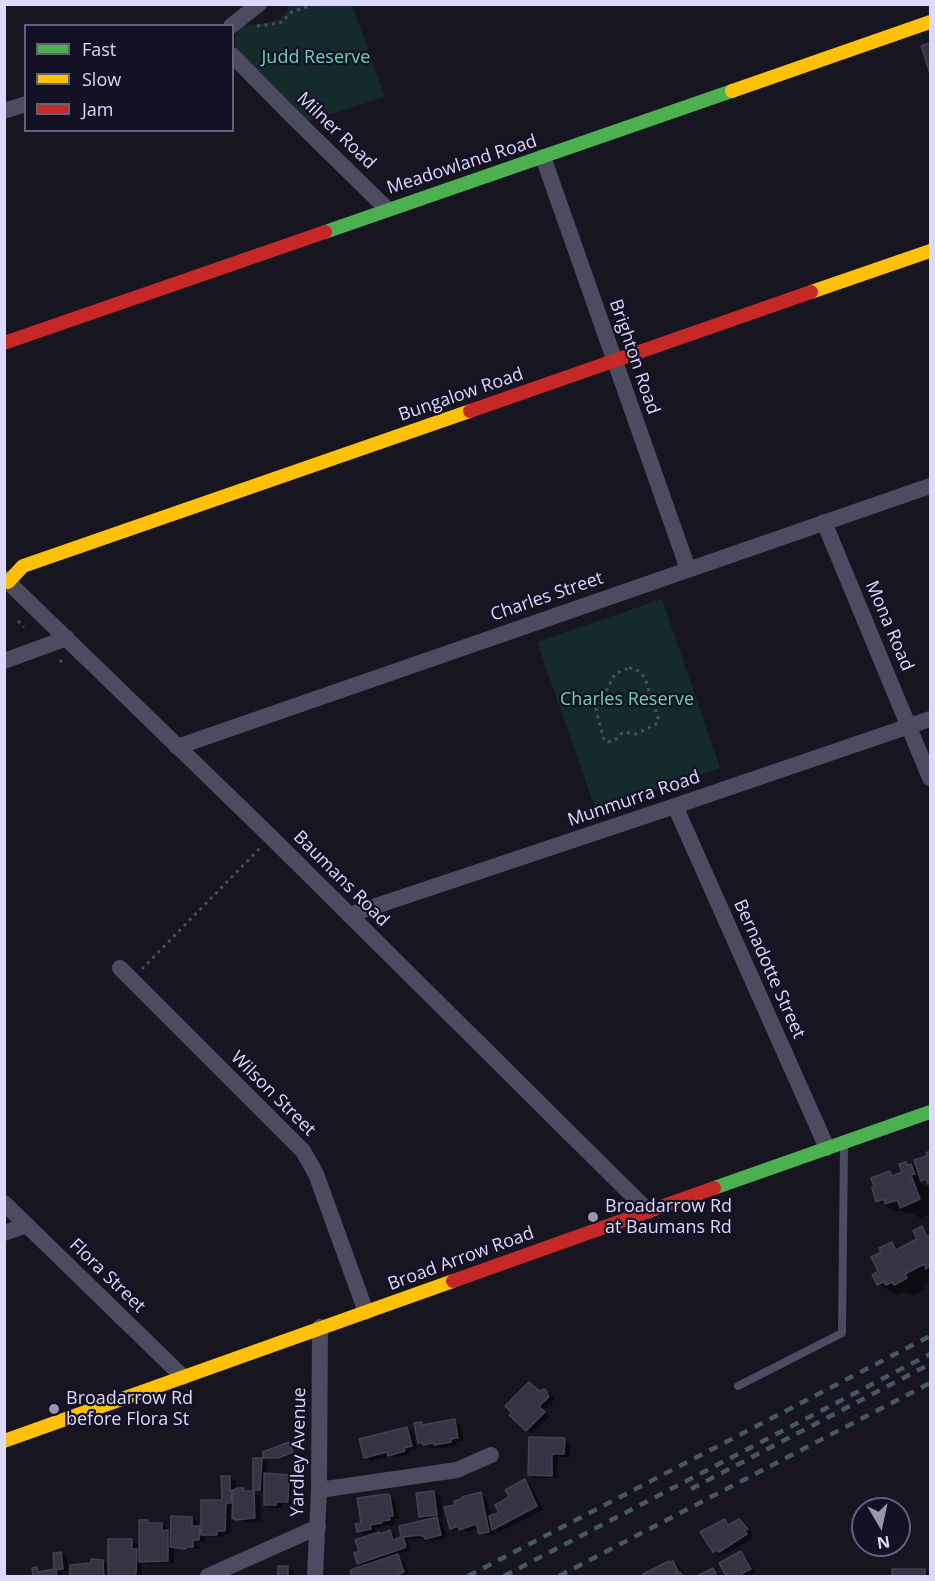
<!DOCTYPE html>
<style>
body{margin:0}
#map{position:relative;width:935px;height:1581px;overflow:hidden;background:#171520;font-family:"Open Sans",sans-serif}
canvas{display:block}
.frame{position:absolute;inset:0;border:6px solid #dcd9fb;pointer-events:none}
.legend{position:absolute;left:24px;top:24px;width:210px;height:108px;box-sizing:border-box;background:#141124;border:2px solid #64617a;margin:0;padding:8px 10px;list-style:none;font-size:18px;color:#dcd9fb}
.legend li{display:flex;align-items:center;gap:12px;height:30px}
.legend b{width:30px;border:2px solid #64617a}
.north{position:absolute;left:851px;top:1497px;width:60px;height:60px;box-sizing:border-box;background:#141124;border:2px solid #64617a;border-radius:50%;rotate:171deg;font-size:16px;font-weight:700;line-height:24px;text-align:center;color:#dcd9fb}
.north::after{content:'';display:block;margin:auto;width:21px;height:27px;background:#9794ae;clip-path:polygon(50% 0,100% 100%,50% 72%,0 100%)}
</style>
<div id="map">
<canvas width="935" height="1581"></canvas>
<div class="frame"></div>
<ul class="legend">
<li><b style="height:8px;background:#4caf50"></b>Fast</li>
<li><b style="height:8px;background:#ffc107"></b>Slow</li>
<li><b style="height:8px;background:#c62828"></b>Jam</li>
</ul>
<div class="north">N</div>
</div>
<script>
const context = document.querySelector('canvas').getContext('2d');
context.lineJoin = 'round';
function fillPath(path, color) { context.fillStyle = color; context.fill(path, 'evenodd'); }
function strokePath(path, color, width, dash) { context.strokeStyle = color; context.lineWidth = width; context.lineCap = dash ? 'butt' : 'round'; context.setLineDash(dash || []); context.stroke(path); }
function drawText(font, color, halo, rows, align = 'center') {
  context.font = font + ' "Open Sans",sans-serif'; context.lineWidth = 4.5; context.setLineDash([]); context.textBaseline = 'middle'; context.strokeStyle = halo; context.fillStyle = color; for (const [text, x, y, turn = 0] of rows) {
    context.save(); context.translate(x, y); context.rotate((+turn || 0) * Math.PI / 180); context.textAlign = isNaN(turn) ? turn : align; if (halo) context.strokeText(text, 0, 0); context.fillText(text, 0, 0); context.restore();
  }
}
fillPath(new Path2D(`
 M289 5H352L385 97 307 122 239 54C233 44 233 33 244 26 261 22 284 26 289 5Z
 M662 599 720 768 596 811 537 642Z`), '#152a2a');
fillPath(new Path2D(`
 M930 1153V1185L919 1178V1182L930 1189V1214L920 1218 910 1212 906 1214 900 1210 896 1212 878 1201 890 1172 896 1176 904 1173 906 1163 920 1171Z
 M922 1228 930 1233V1281L923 1285 925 1289 914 1295 902 1292 897 1295 878 1284 883 1253 892 1243 902 1249 919 1240Z
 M529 1383 541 1392 545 1390 554 1397V1400L544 1410 550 1416 532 1433 526 1430Z
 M454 1421 460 1424 464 1441 456 1442 457 1445 441 1448H431L419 1442 421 1423 426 1426Z
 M407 1428 413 1432 417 1449 409 1451 410 1454 395 1458 390 1456 371 1461 365 1457Z
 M564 1440 570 1443V1457H558L557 1478H535L529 1474Z
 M289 1443 295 1453 282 1459H264V1453Z
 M261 1459 267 1463V1475L288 1477 294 1480V1505L282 1504V1508H271L265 1504 271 1495 259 1488V1491L261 1492 255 1489Z
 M230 1478 236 1481V1491L243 1490 260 1496 261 1521H254V1523L240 1521 231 1516V1534H223V1538L205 1536V1542H199V1549L174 1547V1563L147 1564 142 1562V1576H72V1566L102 1561 109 1565 110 1540 132 1541 141 1546 147 1522 152 1525H162L168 1528V1532L172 1534 192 1518 198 1522 197 1528 202 1530 223 1501Z
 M525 1481 531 1485 543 1510 499 1532 494 1529 495 1535 487 1536 480 1533 479 1528 467 1532 463 1530 457 1531 451 1528 457 1506 480 1493 486 1497 491 1517 501 1514 511 1497Z
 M434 1493 440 1496 443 1518H437L443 1522 447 1538 432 1542 426 1537 408 1540 411 1550 396 1555 404 1560 409 1575 353 1576 352 1572 365 1567 359 1563 381 1535 390 1532 396 1535 397 1540 403 1538 401 1527 427 1520 420 1516Z
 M389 1496 395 1500 399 1519H394L395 1523 375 1528 376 1532 364 1534 358 1531Z
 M725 1520 731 1524 739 1521 745 1524 750 1528 753 1538 726 1554 724 1553 720 1555 714 1551Z
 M741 1553 747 1557 756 1572 748 1576H728L721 1564Z
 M61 1554 67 1557 68 1572H62V1576H35L34 1569 43 1572 56 1570Z
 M673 1563 679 1567 685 1576 645 1575Z
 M279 1567H288L294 1571V1576H280Z
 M713 1570 721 1576H700Z
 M894 1571H924L930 1574V1576H894Z`), '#0007');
const building = new Path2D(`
 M930 43V73L921 46Z
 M930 1151V1183L928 1184 926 1179 921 1181 914 1160 927 1156 926 1153Z
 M906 1162 907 1165 911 1164 915 1174 911 1175 920 1199 900 1208 897 1200 885 1204 884 1199 876 1202 872 1188 874 1187 871 1178 890 1171 892 1176 902 1172 899 1164Z
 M922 1226 927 1236 930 1234V1266L926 1269 924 1264 905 1274 907 1278 894 1285 892 1282 886 1285 884 1282 877 1285 872 1275 878 1271 871 1257 881 1252 879 1248 892 1242 896 1250 917 1239 913 1231Z
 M529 1382 539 1391 545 1389 549 1397 539 1406 545 1412 526 1431 509 1415 512 1413 505 1406Z
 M455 1419 458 1438 451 1439V1442L434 1445V1443L423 1445V1443H418L414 1423 422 1422V1425Z
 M407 1427 412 1446 404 1448 405 1451 388 1456 387 1452 364 1458 359 1439Z
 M529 1437 565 1438 564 1454H552V1476L528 1475Z
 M289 1442 293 1452 279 1458H263V1452Z
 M253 1458H262L260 1490H254L255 1518 236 1520 232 1518 233 1490 238 1488H244L243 1491H253Z
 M264 1473 289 1475 288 1502H276V1505H264Z
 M221 1476H230V1490H232L231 1503H226L225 1531H217V1535H201V1500H222Z
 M525 1479 537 1506 492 1530 489 1516 499 1513 495 1505 509 1497 505 1490Z
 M434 1491 437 1515 419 1517 416 1493Z
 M481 1492 489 1532 479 1534 476 1524 459 1530V1526L450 1529 444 1507 455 1505 454 1501 462 1499V1497Z
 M386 1494 390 1495 393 1516H389L390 1520 382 1521V1523L370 1525 371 1529 357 1532 355 1524 361 1523 357 1498Z
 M171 1516 192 1517V1526H200L199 1540H193V1547H186V1549L170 1547Z
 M437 1517 441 1535 425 1539 424 1536H421L420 1535 403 1537 406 1546 404 1548 357 1564 354 1553 359 1551 355 1540 379 1532 380 1534 390 1530 393 1540 401 1537 399 1526Z
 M725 1519 728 1525 739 1519 748 1529 745 1530 747 1534 719 1552 718 1550 713 1552 700 1532Z
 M139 1520H148V1523H162V1531L168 1530V1561L139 1562Z
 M108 1539H132V1549H137L136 1574H119V1576H108Z
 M741 1551 751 1569 742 1573 743 1576H726L719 1563Z
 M61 1552 63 1569 56 1570 57 1576H33L32 1568 37 1567 38 1572 54 1569 53 1553Z
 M398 1554 404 1572 397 1575V1576H352L350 1571 353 1569Z
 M91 1559 103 1560 104 1576H70V1565L91 1563Z
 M669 1561 670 1563 673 1561 678 1571 675 1572 676 1574 680 1572 683 1576H644L643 1574Z
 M278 1566H288V1576H278Z
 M713 1568 717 1576H697Z
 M892 1569H925V1576H892Z`);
fillPath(building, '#363342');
strokePath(building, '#444153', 1.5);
strokePath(new Path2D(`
 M257 26 280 23 292 12 315 4
 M18 621 24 627
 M60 660 63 664
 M629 668C646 669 648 687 651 701 654 709 659 714 658 723L636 734 623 732 615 740 608 742 604 740 596 710 615 674Z
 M142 969 261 847`), '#47515c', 3, [3, 4.5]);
strokePath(new Path2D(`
 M738 1386 842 1333 844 1146`), '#4d4b5f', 8);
strokePath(new Path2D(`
 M231 26 259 4
 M232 55 290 114 387 209
 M4 111 26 104
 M543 157 688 569
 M824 522 930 778
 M4 578 271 837 648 1211
 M4 661 67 638
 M177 747 930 486
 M675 806 827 1148
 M349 915 675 806 930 719
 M120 968 303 1151 316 1174 366 1312
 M4 1203 183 1377
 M4 1233 27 1225
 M319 1490 457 1470 491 1455
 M208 1576 318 1527
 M315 1576 319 1490 320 1327`), '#4d4b5f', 16);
strokePath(new Path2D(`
 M325 232 732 91
 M714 1188 930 1112`), '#4caf50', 14);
strokePath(new Path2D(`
 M732 91 930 22
 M811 292 930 251
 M8 582 23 566 470 411
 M4 1441 453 1281`), '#ffc107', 14);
strokePath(new Path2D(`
 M4 343 325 232
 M470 411 811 292
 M453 1281 714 1188`), '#c62828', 14);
strokePath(new Path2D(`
 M691 1489 930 1364
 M468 1576 930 1336
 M504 1576 930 1354
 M559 1576 930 1383`), '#465866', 4.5, [9, 8]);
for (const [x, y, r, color] of [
 [593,1217,6,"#9794ae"],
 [54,1409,6,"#9794ae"]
]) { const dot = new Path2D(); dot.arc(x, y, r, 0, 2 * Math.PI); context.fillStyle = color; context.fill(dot); strokePath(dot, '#141124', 2); }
drawText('18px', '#6dd3b6', '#141124', [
 ["Judd Reserve",316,58],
 ["Charles Reserve",627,700]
]);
drawText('18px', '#dcd9fb', '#141124', [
 ["Milner Road",336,131,44],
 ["Meadowland Road",462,165,-18],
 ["Brighton Road",634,357,71],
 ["Bungalow Road",461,395,-19],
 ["Charles Street",547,597,-19],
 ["Mona Road",889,626,67],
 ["Munmurra Road",634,799,-19],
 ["Baumans Road",341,879,45],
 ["Bernadotte Street",769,969,66],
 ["Wilson Street",273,1094,45],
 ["Broad Arrow Road",461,1259,-20],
 ["Flora Street",107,1276,44],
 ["Yardley Avenue",299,1452,-89]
]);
drawText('18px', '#dcd9fb', '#141124', [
 ["Broadarrow Rd",605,1207],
 ["at Baumans Rd",605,1228],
 ["Broadarrow Rd",66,1399],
 ["before Flora St",66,1420]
], 'left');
</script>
